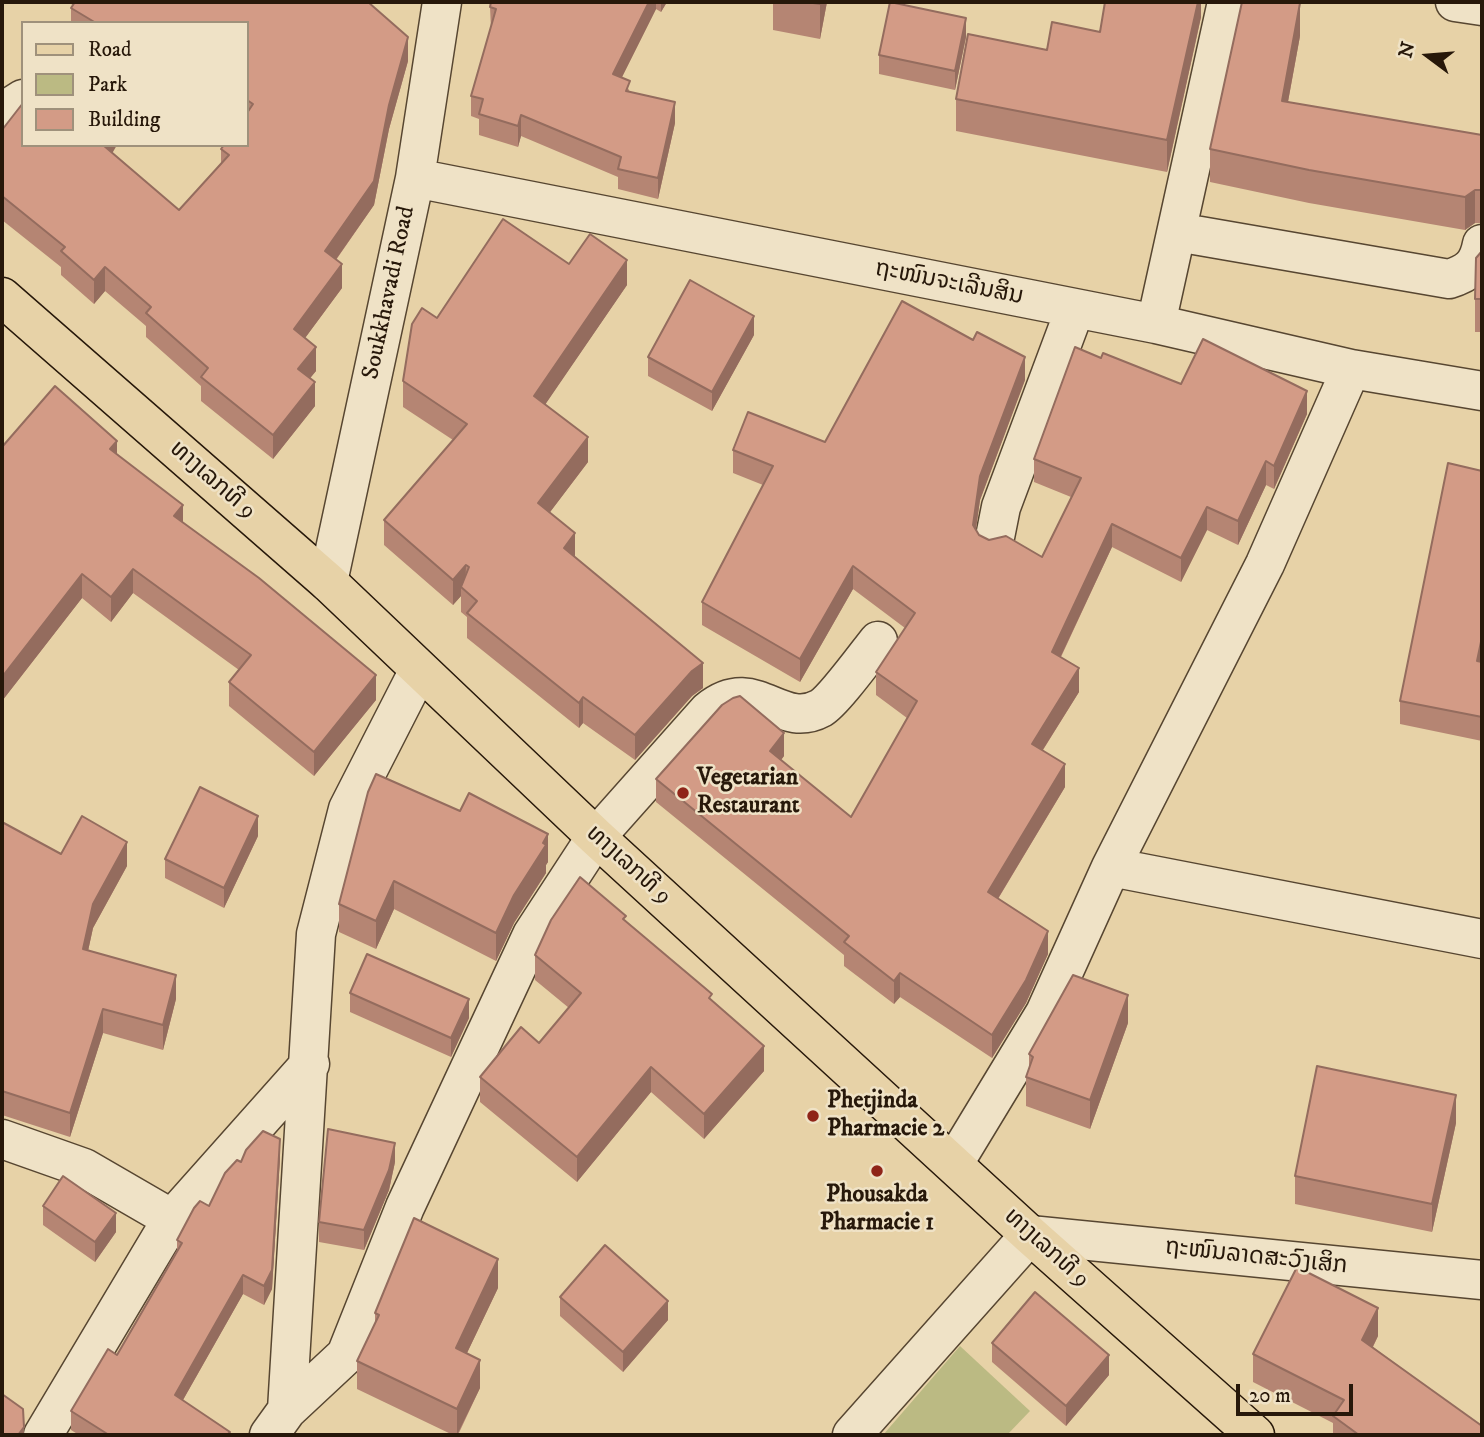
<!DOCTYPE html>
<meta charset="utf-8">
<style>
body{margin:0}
#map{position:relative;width:1484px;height:1437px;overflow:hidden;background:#e7d2a7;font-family:"IM FELL DW Pica",serif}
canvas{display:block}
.frame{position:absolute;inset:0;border:4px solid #27180a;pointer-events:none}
.legend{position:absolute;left:21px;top:21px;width:228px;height:126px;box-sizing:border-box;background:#efe2c6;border:2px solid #9f917b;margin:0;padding:9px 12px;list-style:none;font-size:21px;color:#27180a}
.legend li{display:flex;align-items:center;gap:14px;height:35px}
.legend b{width:35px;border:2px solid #9f917b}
.north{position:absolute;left:1393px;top:21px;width:70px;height:70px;-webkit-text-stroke:5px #efe2c6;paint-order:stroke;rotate:286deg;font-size:19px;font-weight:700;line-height:28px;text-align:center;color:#27180a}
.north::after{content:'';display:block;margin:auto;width:24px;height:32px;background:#27180a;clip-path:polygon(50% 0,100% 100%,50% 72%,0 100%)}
.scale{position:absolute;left:1236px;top:1384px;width:117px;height:32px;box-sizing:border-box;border:4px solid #27180a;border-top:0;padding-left:9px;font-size:21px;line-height:24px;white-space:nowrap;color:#27180a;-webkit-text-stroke:5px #efe2c6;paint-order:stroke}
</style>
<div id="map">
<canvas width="1484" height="1437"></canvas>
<div class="frame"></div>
<ul class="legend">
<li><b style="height:9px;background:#e7d2a7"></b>Road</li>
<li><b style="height:19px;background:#bbba83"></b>Park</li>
<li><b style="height:19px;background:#d39b86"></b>Building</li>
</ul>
<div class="north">N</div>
<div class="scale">20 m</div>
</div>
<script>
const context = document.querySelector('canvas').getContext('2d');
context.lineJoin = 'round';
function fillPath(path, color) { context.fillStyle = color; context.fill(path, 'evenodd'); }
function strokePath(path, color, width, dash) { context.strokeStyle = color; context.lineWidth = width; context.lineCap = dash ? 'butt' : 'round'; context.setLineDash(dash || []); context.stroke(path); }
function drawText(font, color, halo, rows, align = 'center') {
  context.font = font + ' "IM FELL DW Pica","Noto Sans Lao",serif'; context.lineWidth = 5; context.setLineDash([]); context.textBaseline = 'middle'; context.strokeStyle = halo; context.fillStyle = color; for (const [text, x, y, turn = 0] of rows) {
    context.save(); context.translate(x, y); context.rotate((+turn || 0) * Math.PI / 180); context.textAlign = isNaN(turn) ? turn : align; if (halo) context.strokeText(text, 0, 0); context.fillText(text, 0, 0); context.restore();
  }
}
fillPath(new Path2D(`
 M960 1346 1030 1411 1007 1435H883Z`), '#bbba83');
const minor = new Path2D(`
 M1455 2 1482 6
 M2 112 23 99
 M415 178 1156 324 1351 369 1482 391
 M1177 232 1449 279C1469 273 1478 265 1482 244
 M1156 324 1227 2
 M994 542 1001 507 1075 309
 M328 582 415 178 442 2
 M1111 867 1482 939
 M2 1139 84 1168 172 1219 310 1064
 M954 1163 1045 1013 1111 867 1265 564 1351 369
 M287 1410 316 934 348 809 419 670
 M43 1435 172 1219
 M269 1435 287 1410 346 1355 405 1207 532 935 596 837 708 711C755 672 779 731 821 708 834 700 866 656 878 641
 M852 1435 1030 1235 1482 1280`);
const major = new Path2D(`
 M2 297 328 582 596 837 1030 1235 1255 1435`);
strokePath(minor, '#574631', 41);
strokePath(major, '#27180a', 41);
strokePath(minor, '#efe2c6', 38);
strokePath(major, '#e7d2a7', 38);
fillPath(new Path2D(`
 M67 2H368L408 61 389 129 374 205 336 260 342 288 305 338 316 371 310 378 315 406 273 459 201 401V386L146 337V326L105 291 94 304 61 275V267L2 220V130L113 153 179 210 221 163V149L247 145V23H71V8L73 5Z
 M491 2H667L661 12 656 9 622 77 630 92 675 123 658 199 618 189V177L521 136 518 147 479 135V119L471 116V96L491 29 490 7Z
 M773 2H827L820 39 773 30Z
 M1201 2V17L1167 172 956 131V99L1047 50 1100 32Z
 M1300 36 1288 102 1482 135V223H1475L1465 230 1309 203 1210 182V149Z
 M966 37 955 90 879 74V55Z
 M1482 251V332H1475V299Z
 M569 264 627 285 545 404 588 462 550 512 575 557 703 688 692 696 635 760 583 723 579 728 467 638V617L461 612V596L453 605 384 545V520L453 440 403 407V381Z
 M754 335 712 411 648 376V357Z
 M1101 358 1181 384 1307 414 1274 489 1266 485 1238 545 1207 530 1181 582 1112 547 1061 657 1079 692 1043 750 1065 787 998 899 1048 954 1026 1003 992 1058 900 997 894 1004 844 966V955L656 802V779L784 756 781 760 851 817 907 718 876 695V672L905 628 853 589 800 682 702 625V602L763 485 733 473V450L825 442 1025 380 980 500 976 530 979 535 989 540 1042 557 1071 497 1034 482V459Z
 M2 447 117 454 183 523 376 700 314 776 229 706V682L239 670 133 593 111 622 82 598 2 701Z
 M1482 471V741L1400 724V701Z
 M368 792 548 862 546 865V873L514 923 496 961 394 909 376 949 339 932V904Z
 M2 822 61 854 127 866 93 928 88 951 176 999 163 1050 103 1033 70 1137 2 1115Z
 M258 836 224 908 165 878V859Z
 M626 921 712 1001 764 1071 704 1139 651 1092 577 1182 480 1102V1077L539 1043 569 1008 535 980V955Z
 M350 993 469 1018 451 1057 350 1012Z
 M1128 1023 1090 1129 1026 1106V1077L1029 1069V1054Z
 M1456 1123 1432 1232 1295 1204V1176Z
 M280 1158 272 1289 264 1305 243 1294 183 1400 230 1435H79L71 1430V1411L117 1355 177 1250V1240L209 1206 241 1162Z
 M395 1162 389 1190 364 1250 319 1242V1222Z
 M43 1206 116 1232 95 1262 43 1225Z
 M498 1288 467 1353 480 1388 458 1435H453L357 1389V1361L375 1324V1313Z
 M560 1297 668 1320 623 1372 560 1316Z
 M1378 1336 1373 1347 1482 1427V1435H1333V1423L1253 1382V1354Z
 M992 1343 1109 1375 1066 1426 992 1362Z`), '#b58573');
fillPath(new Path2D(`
 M649 2H656V9L613 95V74Z
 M661 2H667L661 12Z
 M821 2H827L820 39V4Z
 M1198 2H1201V17L1167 172V140Z
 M1300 3V36L1282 134V101Z
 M966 18V37L955 90V71Z
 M408 37V61L389 129 374 205 325 275V251L389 105Z
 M675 102V123L658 199V178Z
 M521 115V136L518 147V126Z
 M103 145H117L103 169Z
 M1475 190V223L1465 230V197Z
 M627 260V285L534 421V396Z
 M342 264V288L294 353V329Z
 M105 267V291L94 304V280Z
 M754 316V335L712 411V392Z
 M316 347V371L298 393V369Z
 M1025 357V380L980 500 973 548V525L980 476Z
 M315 382V406L273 459V435Z
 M1307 391V414L1274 489V466Z
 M588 437V462L538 528V503Z
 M117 441V465L110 449Z
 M1266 461V485L1238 545V521Z
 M183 505V530L174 516Z
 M1207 507V530L1181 582V558Z
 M1112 524V547L1052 675V652Z
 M575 533V558L564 548Z
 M466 565 465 591 461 587V596L453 605V580Z
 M853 566V589L800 682V659Z
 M133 569V593L111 622V597Z
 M82 574V598L2 701V677Z
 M1482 637V661L1477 685V661Z
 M703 663V688L692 696 635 760V735L692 671Z
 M1079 668V692L1032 767V744Z
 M376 675V700L314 776V752Z
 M583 697V723L579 728V703Z
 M784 733V756L770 774V751Z
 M1065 764V787L988 915V892Z
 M258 816V836L224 908V888Z
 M548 834V862L546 865V873L514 923 496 961V933L514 895Z
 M127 842V866L93 928 83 974V949L93 904Z
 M394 881V909L376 949V921Z
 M1048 931V954L1026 1003 992 1058V1035Z
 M900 973V997L894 1004V981Z
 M176 975V999L163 1050V1025Z
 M1128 995V1023L1090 1129V1100Z
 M469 999V1018L451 1057V1038Z
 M103 1009V1033L70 1137V1113Z
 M764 1046V1071L704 1139V1114Z
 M651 1067V1092L577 1182V1157Z
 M1456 1095V1123L1432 1232V1204Z
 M280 1139V1158L272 1289 264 1305V1286Z
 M395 1143V1162L389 1190 364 1250V1230Z
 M116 1213V1232L95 1262V1242Z
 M498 1259V1288L456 1376V1348Z
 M243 1275V1294L175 1414V1395Z
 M668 1301V1320L623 1372V1352Z
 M1378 1308V1336L1362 1368V1340Z
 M1109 1355V1375L1066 1426V1406Z
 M480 1360V1388L457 1435V1409Z
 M24 1427V1435H18Z`), '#946c5e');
const building = new Path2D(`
 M75 2H368L408 37 389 105 374 181 325 251 342 264 294 329 316 347 298 369 315 382 273 435 201 377 208 368 146 313 151 307 105 267 94 280 61 251 65 247 2 196V130L23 103V145H103L179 210 229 155 221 149 224 145H247V113L253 104 247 100V23H96L71 8Z
 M491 2H649L613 74 630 81 626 91 675 102 658 178 618 169 621 157 521 115 518 126 479 114 483 99 471 96 496 9 490 7Z
 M806 2H821L820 4Z
 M890 2 966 18 955 71 879 55Z
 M1105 2H1198L1167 140 956 99 968 34 1047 50 1052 22 1100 32Z
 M1242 2H1293L1300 3 1282 101 1482 135V190H1475L1465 197 1309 170 1210 149Z
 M503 219 569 264 590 234 627 260 534 396 588 437 538 503 575 533 564 548 703 663 692 671 635 735 583 697 579 703 467 613 477 601 461 587 469 567 466 565 453 580 384 520 467 424 403 381 412 324 422 308 437 318Z
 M1482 251V299H1475L1476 258Z
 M690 280 754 316 712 392 648 357Z
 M902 301 973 340 977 332 1025 357 980 476 973 525 979 535 989 540 1006 536 1042 557 1081 478 1034 459 1075 347 1101 358 1103 353 1181 384 1203 339 1307 391 1274 466 1266 461 1238 521 1207 507 1181 558 1112 524 1052 652 1079 668 1032 744 1065 764 988 892 1048 931 1026 980 992 1035 900 973 894 981 844 942 849 936 656 779 722 705 733 698 740 696 784 733 770 751 851 817 917 701 876 672 915 613 853 566 800 659 702 602 773 466 733 450 748 412 825 442Z
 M55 386 117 441 110 449 183 505 174 516 259 578 376 675 314 752 229 682 251 655 133 569 111 597 82 574 2 677V447Z
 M1448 463 1482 471V637L1477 661 1482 662V717L1400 701Z
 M376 774 460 811 469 793 548 834 543 843 546 845 514 895 496 933 394 881 376 921 339 904 368 792Z
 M200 787 258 816 224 888 165 859Z
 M82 816 127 842 93 904 83 949 176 975 163 1025 103 1009 70 1113 2 1091V822L61 854Z
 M580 877 626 916 623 919 712 994 709 998 764 1046 704 1114 651 1067 577 1157 480 1077 521 1027 539 1043 581 993 535 955 551 920Z
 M367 954 469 999 451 1038 350 993Z
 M1073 975 1128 995 1090 1100 1026 1077 1033 1057 1029 1054Z
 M1317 1066 1456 1095 1432 1204 1295 1176Z
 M328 1129 395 1143 389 1170 364 1230 319 1222Z
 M263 1131 280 1139 272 1270 264 1286 243 1275 175 1395 230 1432 227 1435H109L71 1411 108 1349 117 1355 182 1243 177 1240 194 1208 200 1201 209 1206 225 1173 237 1160 241 1162 246 1150Z
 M63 1176 116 1213 95 1242 43 1206Z
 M414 1218 498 1259 456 1348 480 1360 457 1409 357 1361 379 1315 375 1313Z
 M605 1245 668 1301 623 1352 560 1297Z
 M1297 1267 1378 1308 1362 1340 1482 1426V1435H1359L1333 1416 1344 1400 1253 1354Z
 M1035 1292 1109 1355 1066 1406 992 1343Z
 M2 1394 23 1409 24 1427 18 1435H2Z`);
fillPath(building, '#d39b86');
strokePath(building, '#946c5e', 2);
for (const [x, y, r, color] of [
 [683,793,7,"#8f2418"],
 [813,1116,7,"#8f2418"],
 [877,1171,7,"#8f2418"]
]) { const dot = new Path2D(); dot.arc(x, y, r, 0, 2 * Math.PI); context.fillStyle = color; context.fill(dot); strokePath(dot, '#efe2c6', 2.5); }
drawText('24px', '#27180a', '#efe2c6', [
 ["ຖະໜົນຈະເລີນສິນ",949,284,11],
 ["Soukkhavadi Road",390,293,-78],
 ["ທາງເລກທີ 9",212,481,41],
 ["ທາງເລກທີ 9",628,866,42],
 ["ທາງເລກທີ 9",1046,1249,42],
 ["ຖະໜົນລາດສະວົງເສິກ",1256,1258,6]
]);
drawText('bold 24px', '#27180a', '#efe2c6', [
 ["Vegetarian",697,779],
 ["Restaurant",697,807],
 ["Phetjinda",827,1102],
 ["Pharmacie 2",827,1130],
 ["Phousakda",877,1196,"center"],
 ["Pharmacie 1",877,1224,"center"]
], 'left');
</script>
